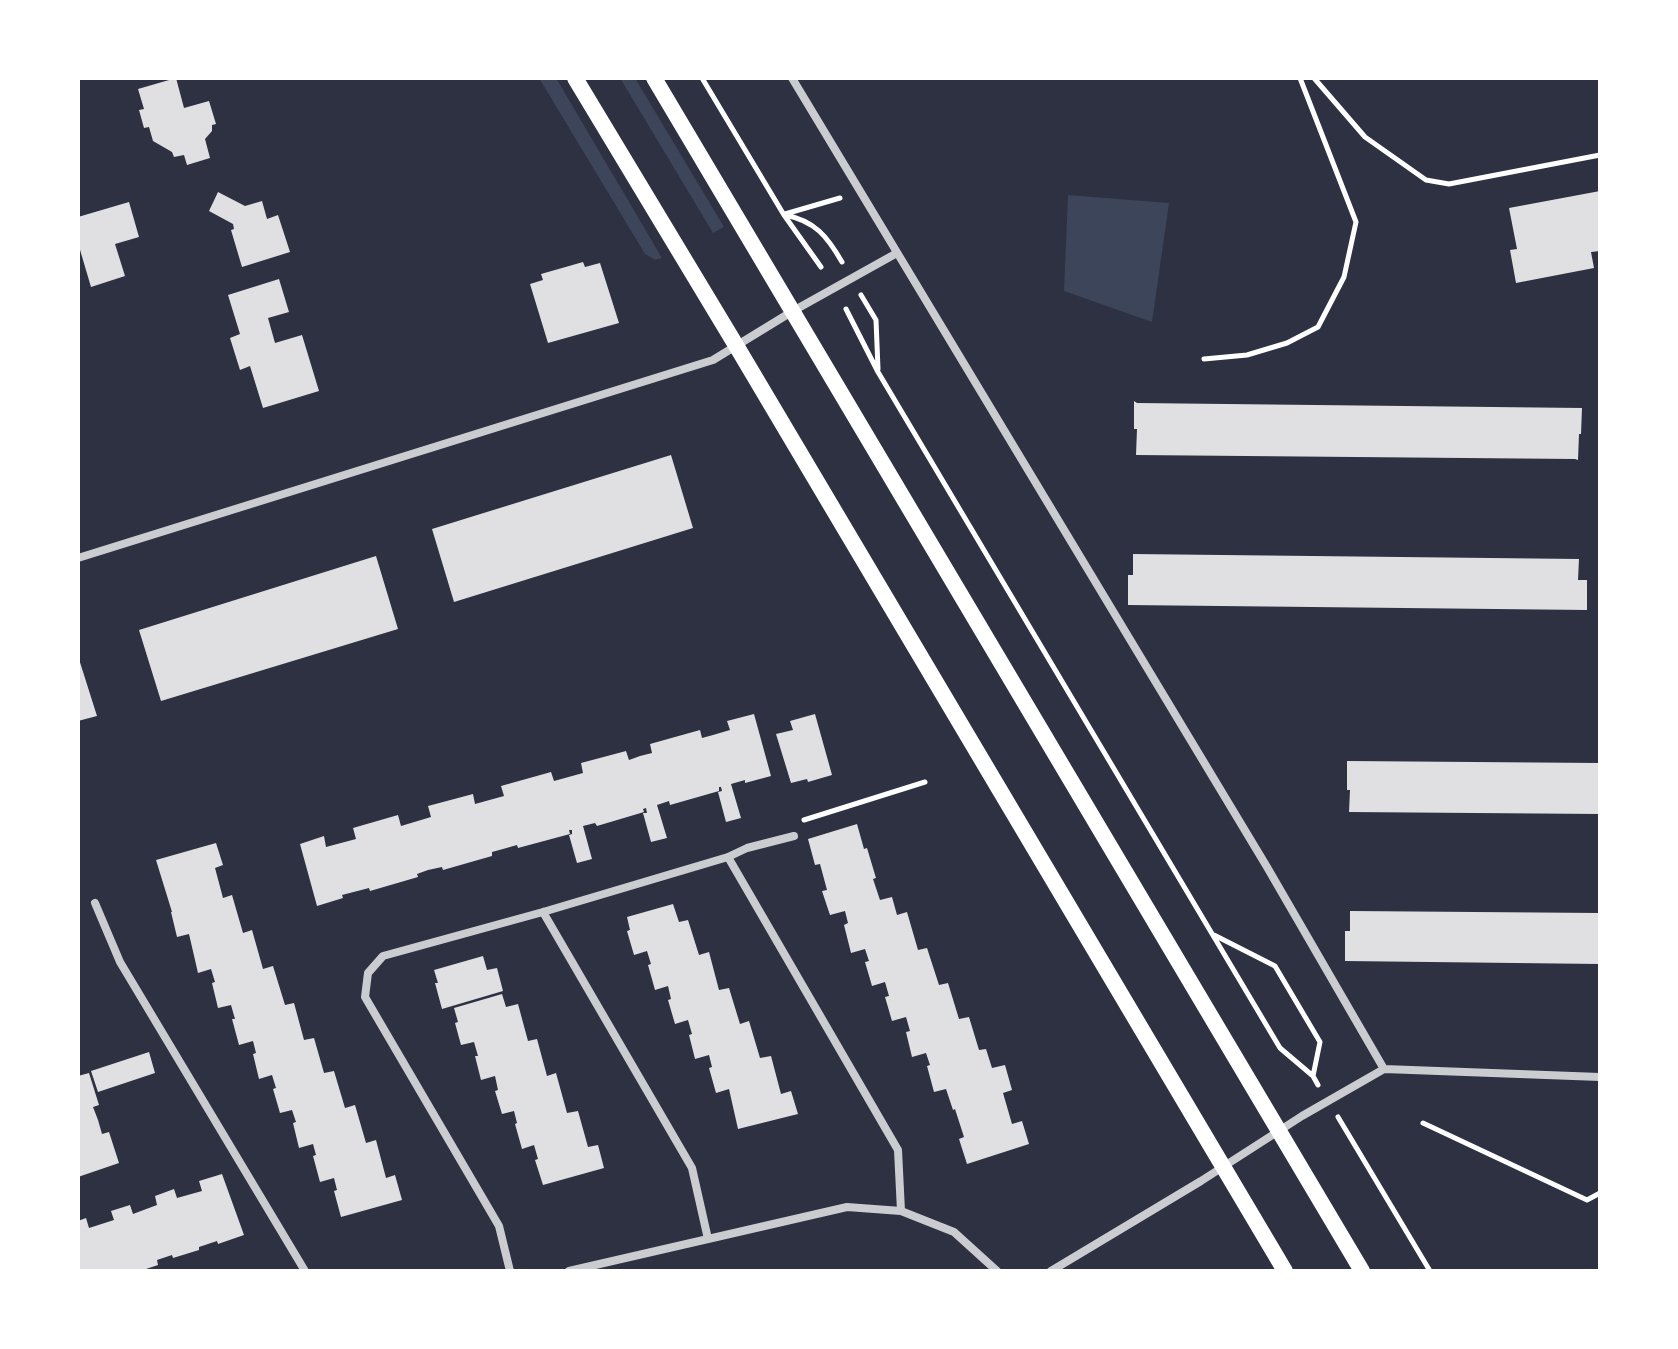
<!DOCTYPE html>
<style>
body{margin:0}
#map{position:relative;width:1678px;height:1349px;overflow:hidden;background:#2d3142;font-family:Montserrat,sans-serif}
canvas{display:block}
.frame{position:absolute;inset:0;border:80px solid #fff;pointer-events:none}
</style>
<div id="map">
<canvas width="1678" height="1349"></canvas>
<div class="frame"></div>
</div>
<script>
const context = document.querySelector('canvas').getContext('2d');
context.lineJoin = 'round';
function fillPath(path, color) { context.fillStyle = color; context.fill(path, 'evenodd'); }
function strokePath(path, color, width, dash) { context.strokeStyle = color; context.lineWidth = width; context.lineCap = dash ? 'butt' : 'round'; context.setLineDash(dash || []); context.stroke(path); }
fillPath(new Path2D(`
 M539 78H556L662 258 655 260 645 254Z
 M620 78H635L724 227 713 233Z
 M1068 195 1169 203 1152 322 1064 291Z`), '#3c4559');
fillPath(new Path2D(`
 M176 78 184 108 209 101 216 124 212 125V131L205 139 210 158 187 165 184 155 174 157 172 152 153 141 149 127 144 128 139 110 144 109 138 89Z
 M1600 191V251L1591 252 1594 268 1516 283 1510 250 1517 249 1509 208Z
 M218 192 245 206 262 201 267 219 278 215 290 252 242 267 231 230 234 229 233 224 209 211Z
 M129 202 139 237 115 244 125 276 91 287 78 243V217Z
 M583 262 585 267 600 263 619 323 548 343 530 284 543 280 541 274Z
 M279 279 289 312 268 318 275 343 302 335 319 391 263 408 250 366 240 370 230 338 240 334 228 295Z
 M1134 401 1137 403 1582 408 1581 434H1579L1578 460 1575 459 1136 455 1137 429H1134Z
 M671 455 693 528 454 602 432 529Z
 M1133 554 1579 559 1578 580H1587V610L1128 605V575H1133Z
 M376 556 398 629 161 701 139 630Z
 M78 656 97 716 78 721Z
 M754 714 771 776 745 783V780L731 784 741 818 726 822 718 792 722 791 721 787H719V791L670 805 669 801 657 805 667 838 651 842 643 813H647L646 808 643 809 644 812 597 826 595 823 583 826 592 859 577 863 569 835 572 834V830H569L570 834 518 848 517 845 503 849 492 852V856L443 870 442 867 428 870 417 874 418 877 370 891 369 888 342 895 343 898 317 906 300 844 324 836 326 847 356 839 353 828 398 815 401 826 431 817 428 806 473 794 475 804 504 796 501 786 551 772 554 781 583 773 581 763 626 751 629 760 640 756 652 753 650 744 700 730 702 738 713 735 730 730 727 721Z
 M815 714 832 775 808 782 807 779 791 783 776 734 793 730 790 721Z
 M1347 761 1600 763V814L1349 812 1350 790H1347Z
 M857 824 864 849 867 848 876 878 873 879 880 900 892 897 897 915 907 912 918 950 927 948 939 985 948 983 959 1019 969 1017 979 1050 986 1049 992 1068 1005 1065 1012 1090 1003 1093 1012 1124 1022 1121 1029 1144 967 1164 959 1139 964 1137 955 1109 953 1110 946 1089 934 1092 927 1066 930 1065 926 1053 912 1057 906 1032 910 1031 906 1017 892 1021 885 997 889 996 885 982 872 986 865 962 869 961 865 949 851 953 844 925 848 923 845 911 830 915 822 891 827 890 820 864 815 865 808 839Z
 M216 843 223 865 215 868 223 898 232 895 243 933 252 930 263 969 273 966 285 1005 294 1003 304 1040 314 1038 324 1073 334 1071 345 1108 355 1105 366 1143 376 1140 386 1178 395 1175 402 1200 341 1217 334 1191 337 1190 334 1178 320 1182 313 1156 316 1155 313 1144 299 1148 293 1123 296 1122 292 1110 280 1113 273 1089 276 1088 272 1075 259 1079 253 1054 256 1053 253 1041 239 1045 232 1019H235L231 1005 218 1008 212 983 215 982 211 969 198 973 189 934 177 937 171 912H172L156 860Z
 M673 904 679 922 688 920 699 955 709 952 719 990 729 988 740 1024 749 1021 760 1058 771 1056 781 1094 791 1091 798 1114 738 1129 729 1089 716 1093 709 1068 712 1067 709 1055 695 1059 689 1035 692 1034 688 1020 675 1024 668 1000 671 999 668 986 655 990 648 965 651 964 647 951 634 955 627 931 630 930 627 917Z
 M1350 911 1600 913V964L1345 961V931H1350Z
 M483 956 487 970 497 968 503 991 442 1009 435 983H438L434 970Z
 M502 994 506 1007 518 1004 528 1041 537 1039 547 1076 556 1073 567 1113 578 1111 588 1147 598 1145 604 1168 543 1185 535 1160 538 1159 534 1145 522 1149 515 1124 517 1123 514 1111 502 1114 495 1091 498 1090 495 1076 481 1080 475 1056H478L474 1042 461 1045 455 1023 458 1022 454 1008Z
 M149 1052 155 1073 98 1092 91 1071Z
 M89 1073 99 1105 93 1107 98 1120 102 1134 109 1132 119 1163 78 1177V1076Z
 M222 1174 244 1235 218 1244 217 1241 199 1247V1250L173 1258 172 1255 157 1260 158 1265 140 1271 131 1270 78 1271V1221L86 1218 89 1228 114 1220 111 1211 130 1205 133 1214 157 1205 155 1196 174 1189 177 1198 202 1191 199 1181Z`), '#e0e0e3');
strokePath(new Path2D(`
 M702 78 784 215 821 267
 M1314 78 1365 137 1426 180 1449 184 1600 155
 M785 214 840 198
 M785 215C815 221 827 236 842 262
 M861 295 876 320 878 369
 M846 309 878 372 1280 1048 1313 1076 1318 1085
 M1204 359 1247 355 1287 343 1318 327 1344 277 1356 222 1300 78
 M804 820 925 782
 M1214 935 1275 966 1320 1042 1313 1076
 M1338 1117 1430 1271
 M1423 1123 1587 1200 1600 1193`), '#fff', 5);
strokePath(new Path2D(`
 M792 78 1267 867 1384 1069 1302 1116 1201 1181 1051 1271
 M78 558 713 360 793 311 897 253
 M728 857 898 1150 901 1211
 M95 903 120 962 305 1271
 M543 912 692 1168 708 1239
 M1384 1069 1600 1077
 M510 1271 499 1226 365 997 368 973 383 956 543 912 728 857 747 848 794 836
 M569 1271 847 1207 901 1211 954 1232 997 1271`), '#caccd0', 8);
strokePath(new Path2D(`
 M575 78 737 347 1285 1271
 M654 78 1362 1271`), '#fff', 16);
</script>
